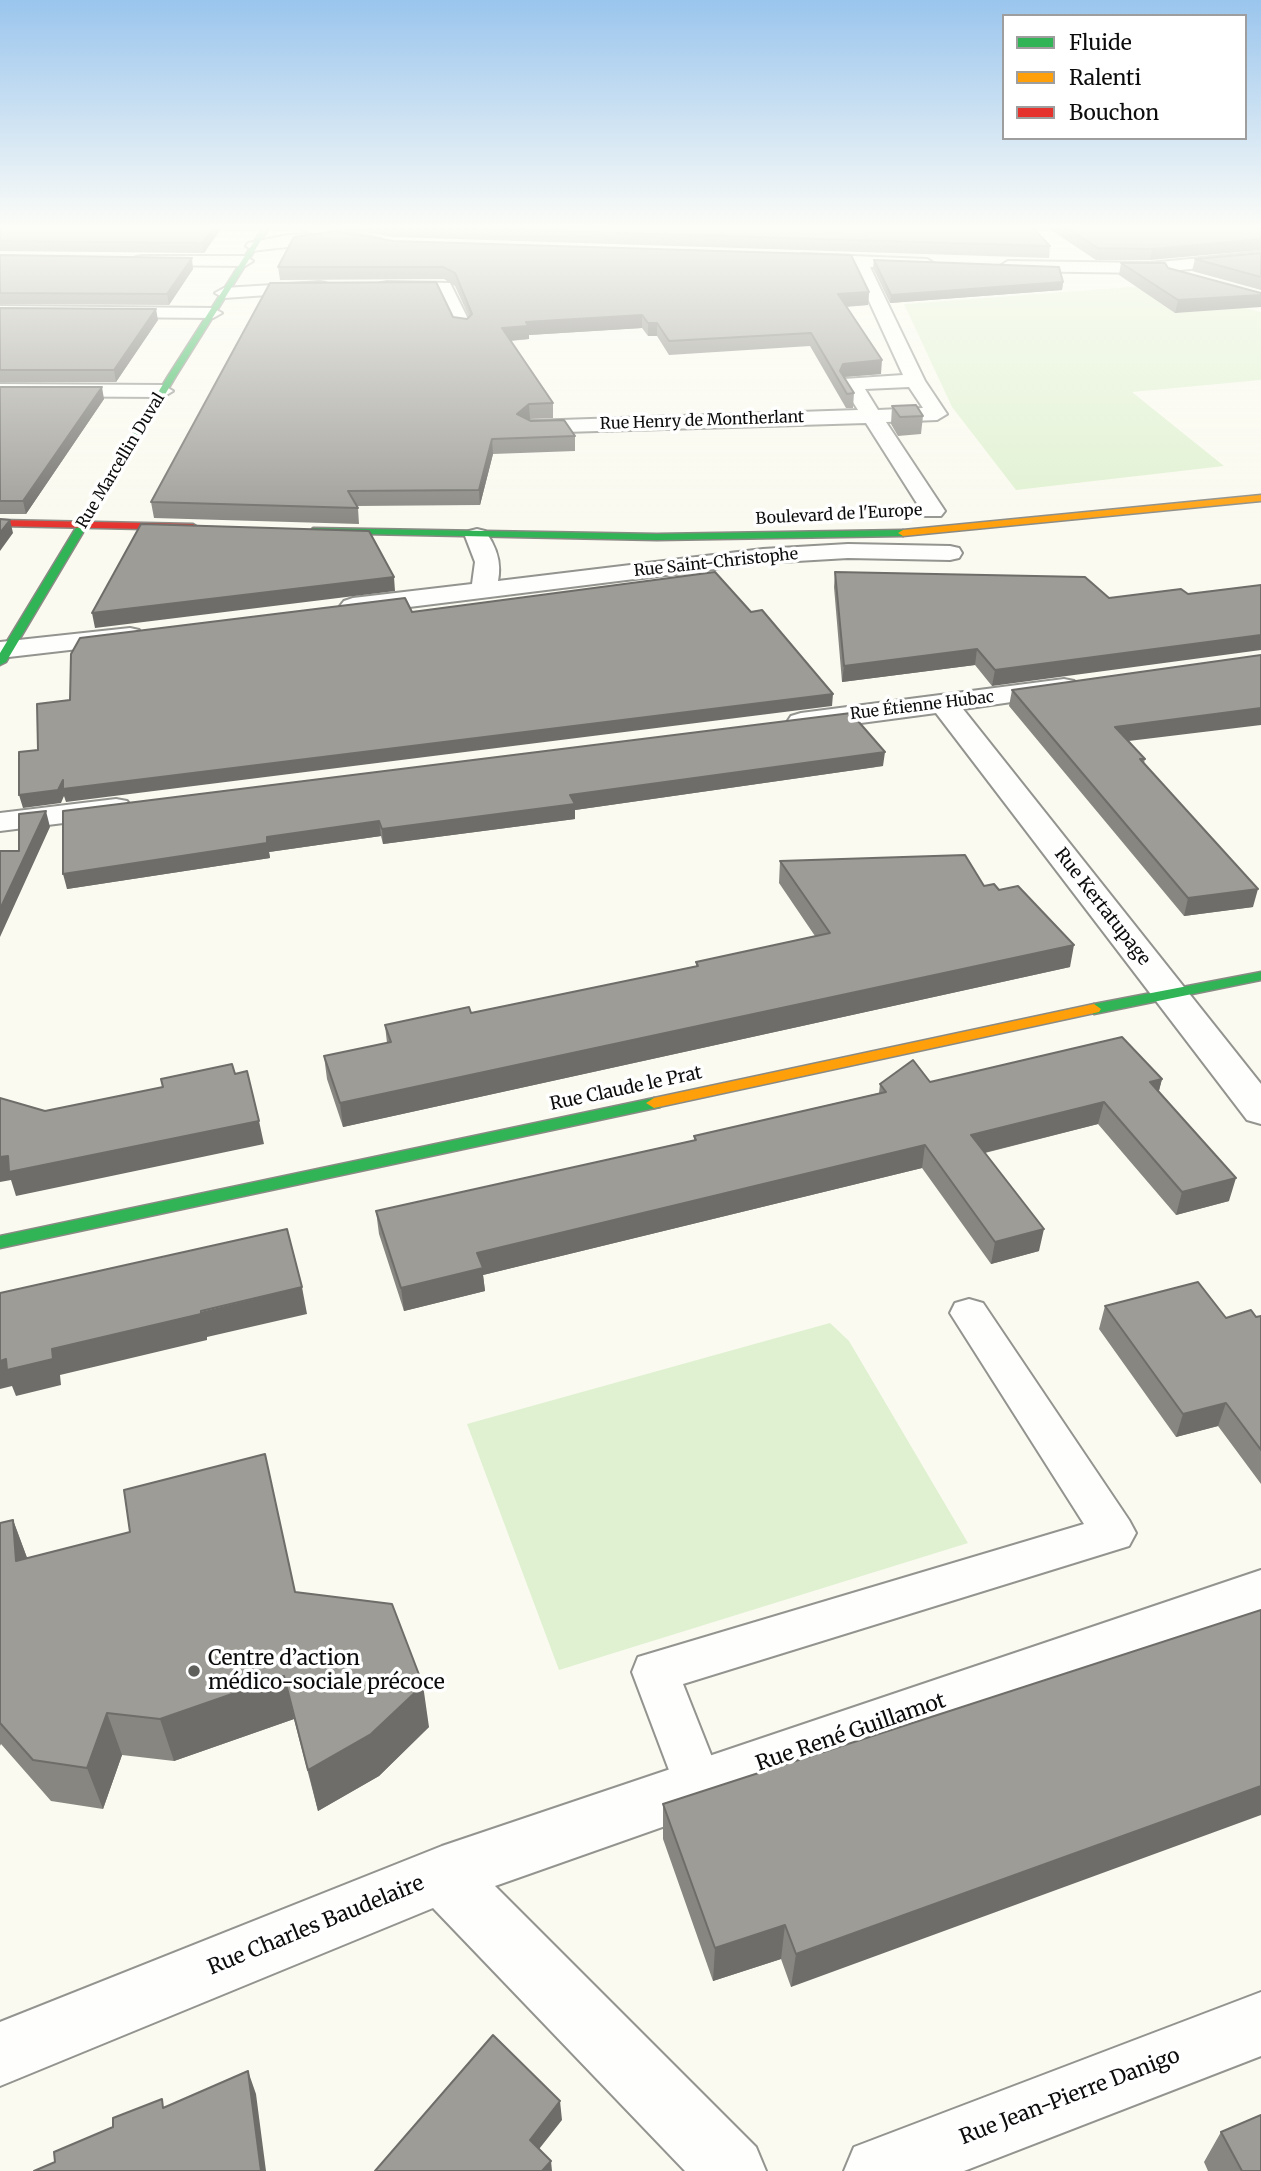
<!DOCTYPE html>
<meta charset="utf-8">
<style>
body{margin:0}
#map{position:relative;width:1261px;height:2171px;overflow:hidden;background:#fafaf0;font-family:Merriweather,serif}
canvas{display:block}
.legend{position:absolute;left:1002px;top:14px;width:245px;height:126px;box-sizing:border-box;background:#fff;border:2px solid #9e9e9e;margin:0;padding:9px 12px;list-style:none;font-size:21px;color:#0c0c0c}
.legend li{display:flex;align-items:center;gap:14px;height:35px}
.legend b{width:35px;border:2px solid #9e9e9e}
</style>
<div id="map">
<canvas width="1261" height="2171"></canvas>
<ul class="legend">
<li><b style="height:9px;background:#30b455"></b>Fluide</li>
<li><b style="height:9px;background:#ff9f0a"></b>Ralenti</li>
<li><b style="height:9px;background:#e5322d"></b>Bouchon</li>
</ul>
</div>
<script>
const context = document.querySelector('canvas').getContext('2d');
context.lineJoin = 'round';
function fillPath(path, color) { context.fillStyle = color; context.fill(path, 'evenodd'); }
function strokePath(path, color, width, dash) { context.strokeStyle = color; context.lineWidth = width; context.lineCap = dash ? 'butt' : 'round'; context.setLineDash(dash || []); context.stroke(path); }
function drawText(font, color, halo, rows, align = 'center') {
  context.font = font + ' Merriweather,serif'; context.lineWidth = 7; context.setLineDash([]); context.textBaseline = 'middle'; context.strokeStyle = halo; context.fillStyle = color; for (const [text, x, y, turn = 0] of rows) {
    context.save(); context.translate(x, y); context.rotate((+turn || 0) * Math.PI / 180); context.textAlign = isNaN(turn) ? turn : align; if (halo) context.strokeText(text, 0, 0); context.fillText(text, 0, 0); context.restore();
  }
}
fillPath(new Path2D(`
 M1156 285 1261 312V380L1132 392 1224 466 1016 490 952 407 904 304Z
 M830 1323 849 1341 968 1543 559 1670 467 1424Z`), '#dff1d0');
const lane = new Path2D(`
 M969 1299 983 1303 1129 1520 1136 1533 1129 1546 683 1684 723 1785 715 1802 698 1808 681 1802 632 1672 638 1657 1084 1524 950 1313 955 1303Z`);
const street = new Path2D(`
 M292 226H321L381 239 383 242 375 247 338 239C333 244 269 248 254 251L246 246 248 243 288 235 317 234Z
 M1261 252V262L1150 273 1008 271 1000 266 1008 261 1150 263Z
 M802 254 927 259 935 264 927 269 870 267 925 381 947 414 937 420 886 422 945 511 941 516H925L866 423 531 433 520 427 531 421 858 410 841 383 844 379 903 375 853 266 796 263 794 259ZM909 387 923 408 878 410 865 389Z
 M142 256H245L253 261 245 266 136 265V257Z
 M320 282 326 283 329 287 326 291 224 298 215 293 224 288Z
 M387 282 450 283 471 325 468 329H456L438 292 381 291 378 287 381 283Z
 M0 306 213 308 222 313 213 318 0 316Z
 M0 384 163 385 173 391 163 397 0 396Z
 M477 529 485 531C496 546 502 562 498 581L763 549 848 544 950 546 959 548 962 553 959 558 950 560 848 558 763 563 353 614 344 611 340 606 344 601 353 598 472 584 475 562 465 536 469 531Z
 M130 628 139 630 143 636 139 642 0 658V642Z
 M1064 679 1074 681 1078 687 1074 693 963 709 1261 1084V1124L1247 1120 936 713 801 731 791 728 787 722 791 716 801 713Z
 M116 799 127 801 132 808 127 815 0 831V813Z
 M1261 1570V1616L495 1886 756 2147 766 2171H685L433 1908 0 2086V2022L442 1846Z
 M1261 1992V2056L964 2171H844L854 2147Z`);
const fast = new Path2D(`
 M264 226H270L176 376 6 662 0 665V653L168 376Z
 M313 528 657 534 903 530 908 533 903 536 657 540 316 533 311 530Z
 M1261 972V980L1094 1014 1087 1009 1094 1004Z
 M654 1098 660 1099 662 1103 660 1107 0 1248V1236Z`);
const slow = new Path2D(`
 M1261 495V501L903 536 898 533 903 530Z
 M1094 1004 1101 1009 1099 1012 654 1108 646 1103 654 1098Z`);
const jam = new Path2D(`
 M0 520 193 524 198 527 193 530 0 526Z`);
strokePath(lane, '#93938f', 4);
strokePath(street, '#93938f', 4);
strokePath(fast, '#8a8a85', 3);
strokePath(slow, '#8a8a85', 3);
strokePath(jam, '#8a8a85', 3);
fillPath(lane, '#fefefd');
fillPath(street, '#fefefd');
fillPath(fast, '#30b455');
fillPath(slow, '#ff9f0a');
fillPath(jam, '#e5322d');
fillPath(new Path2D(`
 M0 226H223L204 253 0 251Z
 M324 226H1031L1050 246 1049 258 394 237Z
 M1045 226H1261L1150 260H1096Z
 M393 241 869 292 868 305 846 307 881 374 844 377 854 393 853 408H846L810 346 669 355 657 336H648L642 328 529 335V339L511 341 553 403V418L530 419 528 420 575 436V451L493 454 480 505 356 506 358 508 359 524 154 518 151 502 453 317 467 319 469 317 455 286 444 279 280 280 278 267Z
 M1261 253V290L1192 271 1195 259Z
 M0 255 193 269 169 305 0 304Z
 M874 260 1063 282 1062 290 890 303 873 268Z
 M1121 263 1168 268 1261 293 1175 313 1119 275Z
 M0 308 158 320 116 382H0Z
 M0 387 104 399 26 514H0Z
 M892 406 923 416 921 434 898 436 891 424Z
 M835 572 1109 598 1188 594 992 686 975 665 842 682 834 587Z
 M1012 690 1129 741 1145 759 1144 763 1253 907 1184 916 1009 706Z
 M883 766 575 810V819L383 844 381 836 269 852 270 858 67 889 63 811Z
 M780 861 984 886 1070 967 343 1127 327 1079 324 1056 387 1043 385 1025 471 1013 696 966V962L815 936 779 883Z
 M1162 1079 1159 1091 1229 1201 1176 1215 1098 1124 985 1153 1039 1251 991 1264 922 1168 483 1275 485 1291 404 1311 379 1234 376 1211 694 1140V1136L879 1093 880 1084 930 1082Z
 M1105 1306 1226 1318 1256 1317 1261 1316V1484L1218 1426 1176 1437 1099 1329Z
 M13 1520 27 1558 295 1592 429 1727 379 1776 318 1811 294 1719 174 1761 122 1755 103 1809 51 1801 1 1744 0 1746V1523Z
 M1261 1610 791 1987 781 1959 713 1981 663 1839V1804Z
 M1221 2132 1261 2171H1208L1204 2162Z`), '#878681');
fillPath(new Path2D(`
 M215 226H223L204 253 202 243Z
 M1261 239V250L1150 260 1152 249Z
 M192 258 193 269 169 305 167 294Z
 M1063 282 1062 290 890 303 891 295Z
 M869 292 868 305 837 307 838 294Z
 M1261 295V307L1175 313 1178 300Z
 M156 309 158 320 116 382 114 370Z
 M642 315V328L529 335V339L503 341 502 328 526 322Z
 M648 323H657V336H648Z
 M882 360 881 374 842 377 840 371 843 364Z
 M102 387 104 399 26 514 23 501Z
 M529 404 530 419 518 428 517 414Z
 M492 439 493 454 480 505 479 490Z
 M10 520 13 533 0 551V533Z
 M394 577 395 591 95 628 92 613Z
 M1261 635V650L992 686 995 670Z
 M977 649 975 665 842 682 844 666Z
 M833 694 832 706 66 802 64 796 61 803 23 808 19 795 63 780Z
 M1261 708V725L1112 743 1115 727Z
 M885 752 883 766 575 810V819L383 844 382 829 570 795Z
 M46 811 50 827 0 937V909Z
 M379 821 381 836 269 852 270 858 67 889 63 874 267 837Z
 M1258 889 1253 907 1184 916 1188 898Z
 M1074 945 1070 967 343 1127 340 1103Z
 M1162 1079 1156 1101 1150 1082Z
 M1104 1102 1098 1124 967 1157 971 1135Z
 M259 1121 264 1144 16 1196 11 1180 0 1182V1157Z
 M925 1145 922 1168 483 1275 485 1291 404 1311 401 1288 477 1253Z
 M1236 1178 1229 1201 1176 1215 1182 1192Z
 M1044 1229 1039 1251 991 1264 995 1242Z
 M302 1287 307 1314 207 1337V1340L60 1375 61 1385 16 1396 12 1386 0 1389V1361Z
 M1226 1403 1218 1426 1176 1437 1183 1414Z
 M13 1520 29 1563 16 1561Z
 M284 1676 294 1719 174 1761 160 1719Z
 M423 1685 429 1727 379 1776 318 1811 308 1770Z
 M107 1713 122 1755 103 1809 87 1768Z
 M1261 1786V1815L791 1987 796 1954Z
 M785 1925 781 1959 713 1981 715 1948Z
 M248 2071 256 2094 266 2171H261Z
 M560 2101 562 2120 532 2158 530 2140Z
 M551 2161 552 2171H542Z`), '#6e6d69');
const building = new Path2D(`
 M0 226H215L202 243 0 241Z
 M392 226H1031L1050 246 393 226Z
 M1064 226H1261V239L1152 249 1098 248Z
 M336 231 393 241 851 255 869 292 838 294 882 360 843 364 840 371 854 393 847 394 811 333 669 341 657 323H648L642 315 526 322 528 326 502 328 553 403 529 404 517 414 531 421 564 420 575 436 492 439 479 490 348 491 358 508 151 502 270 283 436 282 453 317 467 319 472 314 455 273 443 267H278L294 237Z
 M1261 253V277L1195 259Z
 M0 255 192 258 167 294 0 293Z
 M874 260 1059 267 1063 282 891 295Z
 M1121 263H1165L1168 268 1261 293V295L1178 300Z
 M0 308 156 309 114 370H0Z
 M0 387H102L23 501H0Z
 M916 405 923 416 900 417 892 406Z
 M0 519 10 520 0 533Z
 M141 524 369 531 394 577 92 613Z
 M715 572 751 612 762 610 833 694 63 789V780L58 790 19 795V752L38 750 37 704 70 700 71 654 80 638 405 598 412 612Z
 M835 572 1085 577 1109 598 1181 589 1188 594 1261 585V635L995 670 977 649 844 666Z
 M1261 655V708L1115 727 1145 759H1140L1258 889 1188 898 1012 690Z
 M851 713 885 752 570 795 575 804 382 829 379 821 267 837V843L63 874V811Z
 M46 811 0 909V851H19V814Z
 M965 855 984 886 994 884 999 890 1018 886 1074 945 340 1103 324 1056 391 1042 385 1025 469 1007 471 1013 698 966 696 962 830 933 780 861Z
 M1122 1037 1162 1079 1150 1082 1236 1178 1182 1192 1104 1102 971 1135 1044 1229 995 1242 925 1145 477 1253 483 1268 401 1288 376 1211 696 1140 694 1136 886 1092 880 1084 913 1060 930 1082Z
 M232 1064 235 1074 247 1071 259 1121 9 1172 8 1156 0 1157V1098L45 1111 163 1087 161 1079Z
 M287 1229 302 1287 201 1311V1314L52 1349 53 1359 7 1370 6 1359 0 1361V1293Z
 M1198 1282 1226 1318 1251 1310 1256 1317 1261 1316V1450L1226 1403 1183 1414 1105 1306Z
 M265 1454 295 1592 392 1604 423 1685 371 1734 308 1770 284 1676 160 1719 107 1713 87 1768 33 1760 0 1723V1523L13 1520 16 1561 130 1532 124 1490Z
 M1261 1610V1786L796 1954 785 1925 715 1948 663 1804Z
 M493 2035 560 2101 530 2140 551 2161 542 2171H375Z
 M248 2071 261 2171H34L55 2162 54 2152 113 2127V2118L162 2099 163 2108Z
 M1261 2115V2171H1242L1221 2132Z`);
fillPath(building, '#9d9c96');
strokePath(building, '#6e6d69', 2);
const sky = context.createLinearGradient(0, 0, 0, 530);
sky.addColorStop(0, '#9ac5ed');
sky.addColorStop(0.43, '#fdfdf8');
sky.addColorStop(1, '#fdfdf800');
context.fillStyle = sky;
context.fillRect(0, 0, 1261, 530);
for (const [x, y, r, color] of [
 [194,1671,7,"#5f5f5c"]
]) { const dot = new Path2D(); dot.arc(x, y, r, 0, 2 * Math.PI); context.fillStyle = color; context.fill(dot); strokePath(dot, '#fff', 2.5); }
drawText('16px', '#0c0c0c', '#fff', [
 ["Rue Henry de Montherlant",702,421,-2],
 ["Rue Marcellin Duval",121,461,-59],
 ["Boulevard de l'Europe",839,515,-3],
 ["Rue Saint-Christophe",716,563,-6],
 ["Rue Étienne Hubac",922,706,-7]
]);
drawText('18px', '#0c0c0c', '#fff', [
 ["Rue Kertatupage",1102,907,52],
 ["Rue Claude le Prat",626,1089,-12]
]);
drawText('21px', '#0c0c0c', '#fff', [
 ["Centre d’action",208,1659],
 ["médico-sociale précoce",208,1683]
], 'left');
drawText('21px', '#0c0c0c', '#fff', [
 ["Rue René Guillamot",851,1733,-19],
 ["Rue Charles Baudelaire",316,1926,-22],
 ["Rue Jean-Pierre Danigo",1070,2097,-21]
]);
</script>
